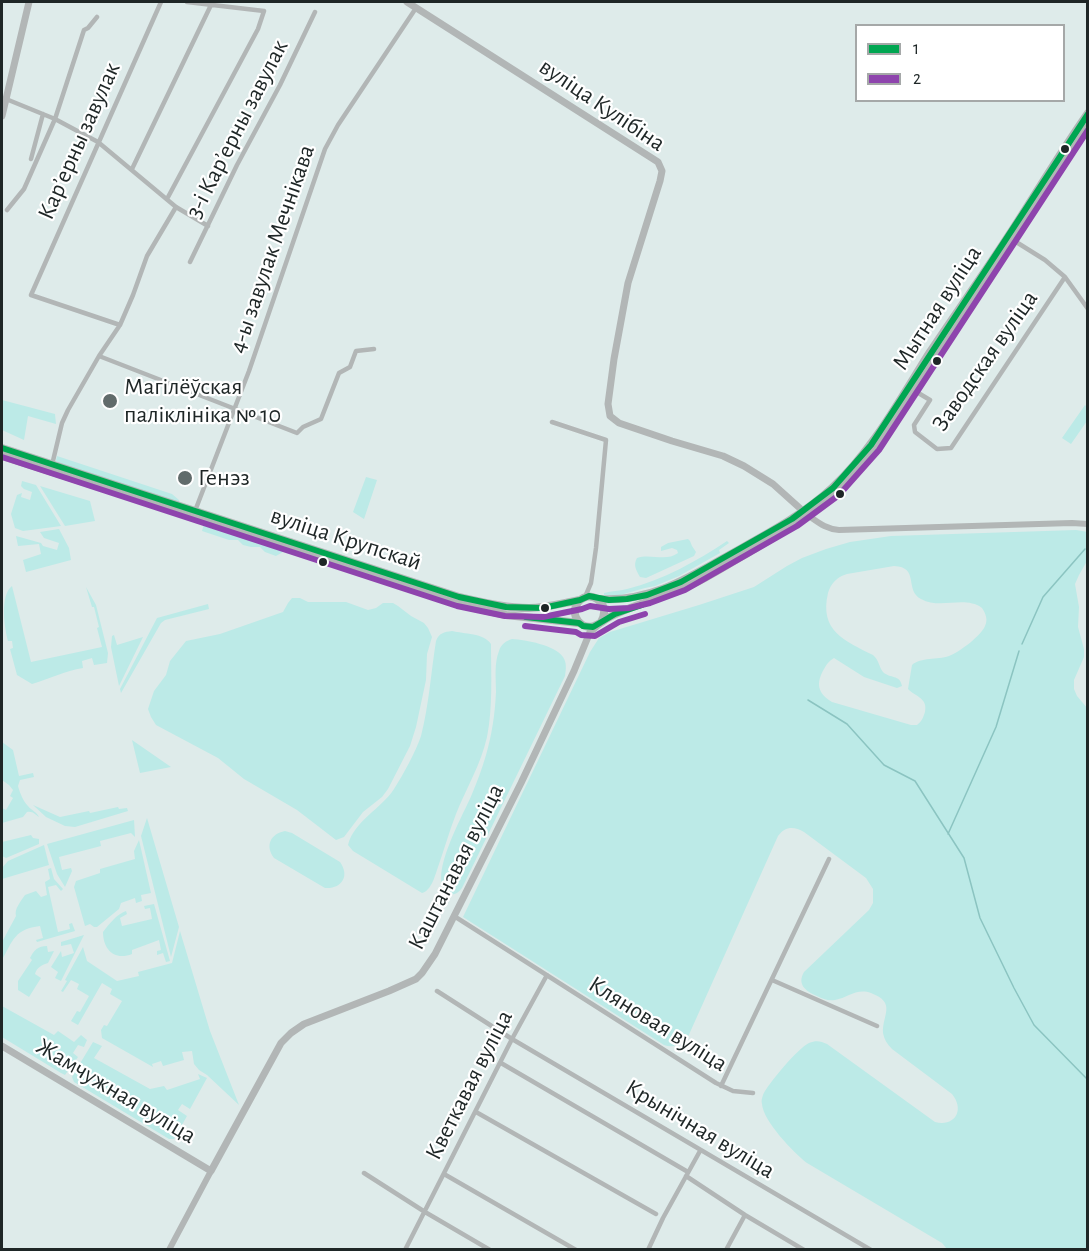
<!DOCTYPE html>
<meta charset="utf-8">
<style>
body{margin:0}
#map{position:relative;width:1089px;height:1251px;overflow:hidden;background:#deebea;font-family:"Alegreya Sans",sans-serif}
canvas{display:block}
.frame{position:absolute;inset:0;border:3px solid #1e2626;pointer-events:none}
.legend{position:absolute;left:855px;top:24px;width:210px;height:78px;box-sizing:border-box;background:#fff;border:2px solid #a5a8a8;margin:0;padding:8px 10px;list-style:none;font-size:18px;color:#1e2626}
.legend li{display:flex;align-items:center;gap:12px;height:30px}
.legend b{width:30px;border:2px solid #a5a8a8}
</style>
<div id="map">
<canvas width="1089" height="1251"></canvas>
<div class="frame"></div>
<ul class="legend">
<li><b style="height:8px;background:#00a651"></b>1</li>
<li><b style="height:8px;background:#8e44ad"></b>2</li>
</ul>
</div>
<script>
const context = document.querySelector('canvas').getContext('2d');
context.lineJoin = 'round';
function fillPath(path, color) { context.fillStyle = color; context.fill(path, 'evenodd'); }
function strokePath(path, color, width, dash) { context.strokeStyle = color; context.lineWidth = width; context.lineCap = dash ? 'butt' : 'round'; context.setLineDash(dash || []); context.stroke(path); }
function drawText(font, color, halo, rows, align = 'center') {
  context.font = font + ' "Alegreya Sans",sans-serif'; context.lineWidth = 4.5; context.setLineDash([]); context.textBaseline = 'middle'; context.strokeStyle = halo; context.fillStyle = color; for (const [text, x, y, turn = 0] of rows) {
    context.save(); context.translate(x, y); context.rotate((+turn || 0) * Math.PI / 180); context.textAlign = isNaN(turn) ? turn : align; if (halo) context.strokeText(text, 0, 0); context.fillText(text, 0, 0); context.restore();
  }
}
fillPath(new Path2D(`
 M2 400 55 414 56 424 28 416 24 440 2 430Z
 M1085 405 1087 407V421L1071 444 1062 438Z
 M57 456 172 494 179 500V502L57 462 56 460Z
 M366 477 377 480 364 519 353 512Z
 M22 481 36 485 61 526 23 531 15 528 11 514 17 495 22 493 21 497 30 500 32 492 24 489 21 486Z
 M40 486 90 501 95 521 65 526Z
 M204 524 282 550 283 552 276 556 265 552 260 547H251L243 545 238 540H229L202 531Z
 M59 529 69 548 71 560 26 572 23 560 41 554 39 544 18 546 16 536 41 543 43 546 57 550 59 543 44 538 40 532Z
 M1076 530 1088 532 1087 561 1079 575 1075 584 1079 607 1078 627 1084 649V657L1074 680V689L1077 696 1088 709 1087 1249H947L942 1243 807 1163C794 1153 763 1121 762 1104 761 1101 762 1098 763 1095 767 1085 799 1047 809 1043 816 1040 821 1041 827 1044L935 1122C955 1127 965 1110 952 1094L892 1049C887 1044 884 1039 883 1033 882 1015 897 1003 871 993 856 988 848 998 835 1000 828 1001 823 999 817 996 805 991 797 984 804 972L869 910 873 903V889L866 878 804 832C794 826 785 826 778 836L687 1039C681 1045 673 1048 664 1045L463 917 590 652 599 638 610 632 699 605 754 587 787 566 802 558 826 549 850 542 891 536ZM894 566C920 567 904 590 921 599 941 610 964 595 982 608 986 614 988 620 985 626 981 636 958 653 949 656 937 660 921 657 912 665L908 689C916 697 928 698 925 712 923 718 922 721 917 725H911L832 702C817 693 816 683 824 669 827 664 829 661 834 658L864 677 897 688 902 686C900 674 890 679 883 672 879 667 879 660 873 655 845 641 819 631 828 593 831 583 837 577 847 574Z
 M688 539 690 541 692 546 696 552 694 556 646 578 640 577C636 570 633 565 637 558 650 553 666 562 678 553L677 550 672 548 661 551V547L668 543Z
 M727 541 729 543 719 550 720 553 679 576 655 586 645 588 617 596 604 595V593C612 591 619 591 627 589 663 580 697 561 727 541Z
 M12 586 31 662 102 647 97 628 99 627 94 607H92L86 587 96 605 108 653 107 663 94 665 92 658 82 661 83 668C65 671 49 679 32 684L17 675 10 649 13 648 12 641H8C4 626 0 595 12 586Z
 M292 598H300L308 602H346L368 610 376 608 383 603H393L398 606 411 616 424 623 428 628 432 637 427 654 426 680 416 727 410 746 388 789 382 797 363 812 344 837 336 840 297 810 244 779 218 758 156 725 151 717 148 709 154 691 166 675 170 661 186 641 220 634 283 612 288 603Z
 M208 604 209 609 165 620 161 623 121 693 120 689 157 618Z
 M452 631C464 634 484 633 491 644 491 675 493 707 487 737 481 764 466 789 456 814 449 832 444 850 438 867 435 876 431 891 422 893L353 851 348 845C354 821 381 809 394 789 403 775 416 751 421 736 429 705 431 672 436 641 439 633 444 632 452 631Z
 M114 635 117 645 143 637 119 686 111 647 112 636Z
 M512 639C526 640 555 645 563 657 567 663 566 669 565 676L462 888C458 893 453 897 447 892 427 877 465 812 472 794 477 782 482 769 486 755 492 734 495 714 496 692 496 679 494 663 499 651 501 644 506 641 512 639Z
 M132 740 171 767 140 773Z
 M2 742 13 750 19 776 33 773 34 777 20 780 18 786C20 793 23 801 28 806 32 811 36 811 39 817 35 815 34 811 27 812L23 817 2 823V808L6 810 13 798 10 796 13 790 9 785 2 780Z
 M33 805 60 817 89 811 90 813 118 807 119 809 127 808 128 811 75 827 65 826 46 817Z
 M147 818 179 927 171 957 141 836Z
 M134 820 135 837 131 833 100 841 101 846 59 857 62 870 71 868 72 871 65 887 57 874 47 844Z
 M285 831 292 833 340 862C350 876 342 889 325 888L274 858C265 846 270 834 285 831Z
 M31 835 33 838 39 839V844L6 858 2 856V842Z
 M139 840 151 893 141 895 142 901 136 903 135 898 121 903 119 909 97 927H94L90 924 85 926 74 887 76 881 100 873V869L135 859 134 851Z
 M44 845 49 865 2 879V868L8 861Z
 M51 868 54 879 63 889 61 891 56 885 48 887 58 932 70 929 69 924 72 923 75 931 37 942 36 940 43 938 40 926C15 929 13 940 2 960V942L16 916C14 909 21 901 25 895L36 891 41 897 47 895 45 882 50 879 48 869Z
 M154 904 170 961 166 962 163 953 157 955V951L161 950 159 940 132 950V954C114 961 103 949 103 932 109 924 117 914 126 911L127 914 120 918 122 926 152 919 150 908 145 909 144 906Z
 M180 931 210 1031 239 1105 207 1075 199 1070 194 1064 192 1051 182 1052 184 1060 163 1066 161 1061 152 1064 153 1067 102 1038 101 1030 104 1025 107 1026 122 1001 110 994 112 989 102 983 78 1025 71 1021 77 1011 80 1012 89 996 77 989 79 984 71 980 63 992 61 991 67 981 65 980 83 947 87 961 117 981 139 976 138 972 172 963Z
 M84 935 61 981 55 978 58 972 51 967 61 951 62 957 74 953 71 944 61 946V942Z
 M47 946 48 952 54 951 48 963C42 965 37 967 35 974L41 978 29 997 18 990V981L32 960 30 958C34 950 38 946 47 946Z
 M2 1006 54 1035 58 1031 74 1042 81 1035 87 1040 84 1047 78 1045 73 1053 78 1057 65 1075 61 1073 2 1037Z
 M93 1042 102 1046 94 1058 150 1089 164 1086 167 1090 200 1079 198 1074 207 1078 190 1109 182 1104 178 1110 187 1116 174 1139H169L74 1082 72 1077 73 1075Z`), '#bceae7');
strokePath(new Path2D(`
 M1022 644 1043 597 1085 549
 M808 700 847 724 884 765 915 781 964 858 980 918 1014 988 1034 1025 1088 1080
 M948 834 996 727 1019 651`), '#8bc4c1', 1.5);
strokePath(new Path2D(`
 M6 99 55 119 98 142 176 207 208 226
 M31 159 43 114
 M132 169 211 5
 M167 199 258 29 264 11 187 2
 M7 210 24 189 55 119 84 30 88 28 97 17
 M1013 240 1045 260 1065 277 1088 309
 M190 262 237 165 280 85 315 12
 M120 325 31 295 161 2
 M99 356 297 433 303 427 321 419 339 373 350 367 356 351 374 349
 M915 391 930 400 914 425 915 432 937 449 951 448 1065 277
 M552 422 606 440 596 548 591 583 585 597
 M52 465 62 423 68 410 99 356 120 325 133 295 147 256 176 207
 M195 511 249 371 325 149 338 125 416 8
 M454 916 716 1083 733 1091 753 1093
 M772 980 877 1026
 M437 991 512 1039 871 1250
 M501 1063 688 1172
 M721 1086 829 859
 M476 1112 656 1214
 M364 1173 425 1212 490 1250
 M444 1174 576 1250
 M686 1176 745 1215 804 1250
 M405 1250 512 1039 547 975
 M648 1250 663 1218 700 1151
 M726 1250 745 1215`), '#b2b6b6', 4.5);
strokePath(new Path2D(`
 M809 516C819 523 826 529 839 530L1072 523 1088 524
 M169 1250 211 1171`), '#b2b6b6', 6);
strokePath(new Path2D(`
 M407 2 658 162 662 171 660 181 628 283 614 359 608 404 610 416 619 423 672 441 723 456 744 466 773 484 803 511
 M2 116 29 2
 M2 1046 211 1171 281 1043 291 1033 304 1024 389 991 416 979 422 973 435 954 521 783 574 671 590 632 598 625`), '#b2b6b6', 7);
strokePath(new Path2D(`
 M2 448 459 597C482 602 505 608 529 608 546 608 563 603 580 600
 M2 456 140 500 457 604 506 615 579 623
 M599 599C646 602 682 582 722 559 759 538 800 518 832 488 873 450 900 399 930 352 956 313 983 275 1009 235 1035 195 1060 153 1088 113
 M601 622C613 602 587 587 577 604 570 616 581 630 594 626 598 625 602 622 606 619 632 604 663 599 691 585 710 576 728 564 746 554 778 535 810 517 837 492 860 472 878 446 895 421L1088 127`), '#b2b6b6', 8);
strokePath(new Path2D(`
 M2 448 459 597 506 607 543 608 580 600 589 596 609 600 627 599 647 595 681 582 792 519 833 488 871 445 1088 114
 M526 617 579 623 583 626 593 627 615 614 642 605`), '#00a651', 6);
strokePath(new Path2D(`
 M2 457 457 606 505 616 543 617 582 609 590 606 609 609 629 608 650 603 685 590 797 526 839 495 879 450 1088 130
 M525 626 576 632 581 635 595 636 619 622 645 614`), '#8e44ad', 6);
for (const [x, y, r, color] of [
 [1065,149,5,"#1e2626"],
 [937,361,5,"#1e2626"],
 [110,401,8,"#616b6b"],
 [185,478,8,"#616b6b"],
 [840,494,5,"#1e2626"],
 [323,562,5,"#1e2626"],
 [545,608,5,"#1e2626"]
]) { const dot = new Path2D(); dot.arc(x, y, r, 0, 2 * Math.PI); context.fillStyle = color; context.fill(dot); strokePath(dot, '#fff', 2); }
drawText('24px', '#1e2626', '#fff', [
 ["вуліца Кулібіна",602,105,34],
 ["3-і Карʼерны завулак",237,129,-63],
 ["Карʼерны завулак",79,141,-66],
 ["4-ы завулак Мечнікава",272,249,-71],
 ["Мытная вуліца",937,308,-57],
 ["Заводская вуліца",985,361,-55],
 ["вуліца Крупскай",346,539,18],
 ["Каштанавая вуліца",456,867,-63],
 ["Кляновая вуліца",658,1024,32],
 ["Кветкавая вуліца",469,1085,-63],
 ["Жамчужная вуліца",116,1091,31],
 ["Крынічная вуліца",700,1129,31]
]);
drawText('24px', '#1e2626', '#fff', [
 ["Магілёўская",124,387],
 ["паліклініка № 10",124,415],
 ["Генэз",198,478]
], 'left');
</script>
